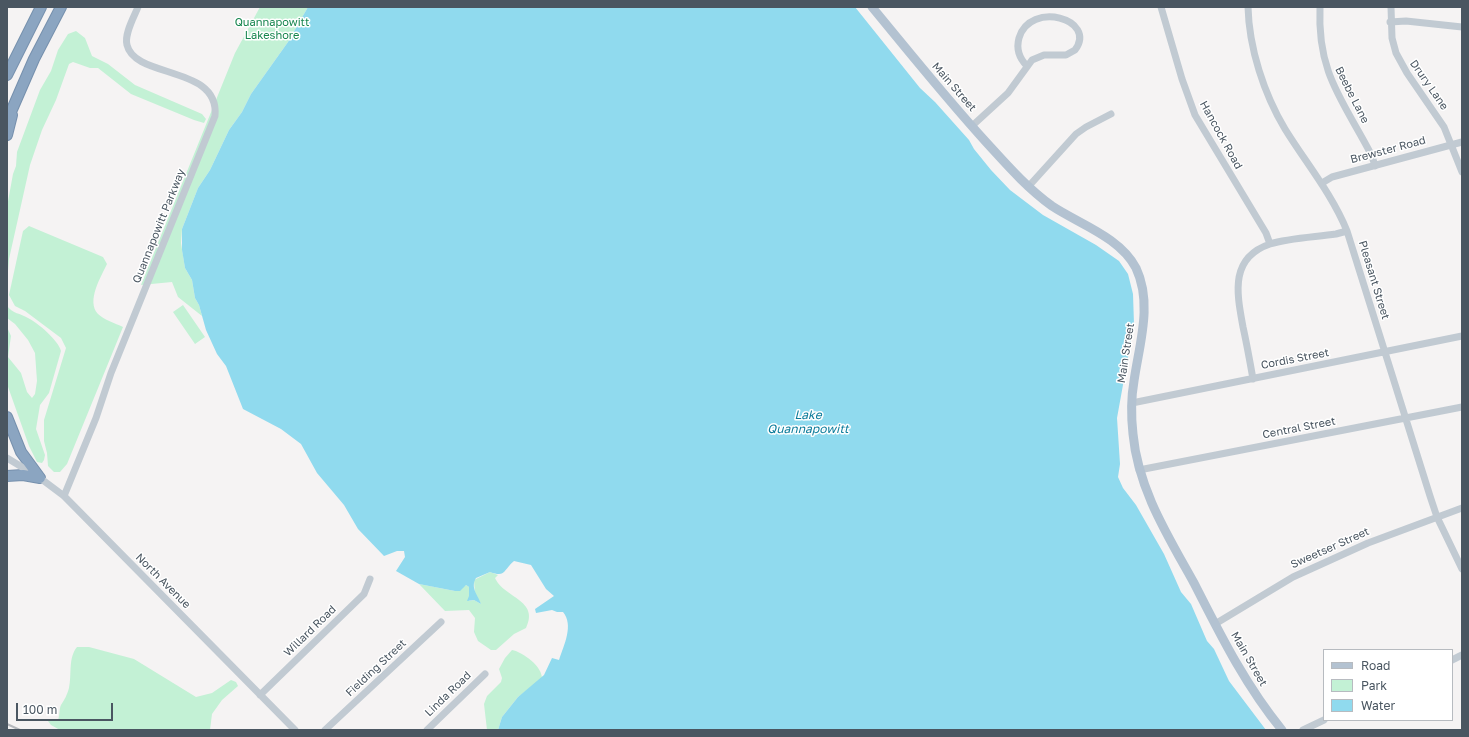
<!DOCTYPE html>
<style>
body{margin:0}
#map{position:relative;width:1469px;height:737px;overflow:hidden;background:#f5f3f3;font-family:"Golos Text",sans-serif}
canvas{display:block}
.frame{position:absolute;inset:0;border:8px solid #4a5661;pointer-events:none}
.legend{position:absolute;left:1323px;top:649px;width:130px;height:72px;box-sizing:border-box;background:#fff;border:1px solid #b7bbc0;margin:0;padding:5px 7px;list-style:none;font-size:12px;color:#4a5661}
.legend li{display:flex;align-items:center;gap:8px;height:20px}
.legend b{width:20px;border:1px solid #b7bbc0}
.scale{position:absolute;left:16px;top:703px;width:97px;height:18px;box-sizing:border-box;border:2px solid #4a5661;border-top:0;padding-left:5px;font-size:12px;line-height:14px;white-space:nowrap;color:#4a5661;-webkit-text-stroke:3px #fff;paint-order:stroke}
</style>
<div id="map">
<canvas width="1469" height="737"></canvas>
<div class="frame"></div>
<ul class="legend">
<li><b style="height:5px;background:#b3c2d1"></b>Road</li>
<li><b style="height:11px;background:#c3f1d5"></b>Park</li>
<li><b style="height:11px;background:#90daee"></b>Water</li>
</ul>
<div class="scale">100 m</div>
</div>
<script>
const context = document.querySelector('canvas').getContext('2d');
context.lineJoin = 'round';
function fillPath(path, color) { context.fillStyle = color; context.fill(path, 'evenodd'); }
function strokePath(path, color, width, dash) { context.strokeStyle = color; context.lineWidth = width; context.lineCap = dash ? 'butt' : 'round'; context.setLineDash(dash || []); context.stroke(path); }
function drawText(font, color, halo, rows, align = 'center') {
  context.font = font + ' "Golos Text",sans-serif'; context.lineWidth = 3; context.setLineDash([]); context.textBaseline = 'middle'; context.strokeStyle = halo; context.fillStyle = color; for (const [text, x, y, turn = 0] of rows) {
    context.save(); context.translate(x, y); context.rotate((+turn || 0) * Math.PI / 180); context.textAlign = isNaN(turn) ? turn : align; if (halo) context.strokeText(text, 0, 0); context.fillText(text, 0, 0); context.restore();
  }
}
fillPath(new Path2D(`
 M260 7H308L288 42 251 94 242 112 229 130 210 170 198 188 182 229 181 243 185 268 192 280 195 298 199 305 202 316 178 297 172 282 141 285 235 53Z
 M76 31 85 38 92 56 108 64 135 85 202 114 206 119 204 123 194 120 131 94 98 68H90L73 62 69 64 56 100 42 130 30 165 9 259 7 283V207L13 174 16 166 17 152 40 90 51 71 58 50 68 34Z
 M29 226 103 257 107 264C101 277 86 301 98 314 104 320 115 323 123 327L67 464 60 472H54L48 466 47 453 44 441V420L66 348 61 338 25 311 15 306 9 295 23 231Z
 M183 305 205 337 195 344 173 312Z
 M7 306C13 314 20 313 28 318 37 322 59 341 61 351L49 393 40 405 36 429 45 455 44 460 42 463 37 462 29 446 7 384V327L11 336 8 357 21 373 27 392 32 398 35 394 37 381 35 353 28 340 15 324 7 318Z
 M490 572 498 575 495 578C504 598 540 600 526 628L514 634 496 650H491L478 641 474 632 475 618 469 610 445 611 419 584 455 591 466 585 469 587V601L474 600 481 604 475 594 474 580Z
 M77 647H89L134 659 196 697 212 693 231 680 236 682 238 686 222 700 212 714 210 730H60L51 725 48 721 50 719 58 720C60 715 59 709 61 705 65 699 67 695 69 688 72 674 68 658 77 647Z
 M512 650C523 652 543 667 542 679L518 697 502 717 498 730H487L484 704 487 696 501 682 502 678 499 669 505 658Z`), '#c3f1d5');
fillPath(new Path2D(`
 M308 7H855L920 88 935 102 969 140 974 149 991 170 1010 190 1043 215 1096 245 1119 261 1128 274 1133 294 1134 324 1117 418 1120 464 1118 477 1123 488 1136 505 1164 554 1181 592 1191 604 1207 641 1214 649 1229 681 1266 730H498L502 717 518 697 544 675 552 658 559 660C564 645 574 625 563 612H557L552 610 536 613 535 609 554 596 546 589 531 565 514 561C503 570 506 578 490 572L476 578C470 588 478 595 481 604L474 600 467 601 469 596V587L466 585 460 591H455L419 584 396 571 405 557 404 551H397L384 556 358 529 344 505 317 473 301 444 281 429 243 409 226 366 217 354 206 330 199 305 195 298 192 280 185 268 182 250V229L198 188 210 170 229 130 242 112 251 94 288 42Z`), '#90daee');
const highway = new Path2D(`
 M7 75 41 7
 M7 121 34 59 61 7
 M7 135 12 115
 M7 417 21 452 40 478
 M7 476 23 475 40 478`);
strokePath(highway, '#7690ad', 12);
strokePath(new Path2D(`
 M1161 7 1182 79 1195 115 1266 233 1270 244
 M1248 7C1249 48 1264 94 1285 129 1306 163 1332 194 1347 231L1430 496 1437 517 1462 569
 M1320 7C1317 74 1343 100 1372 156L1375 166
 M1391 7 1392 38 1396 53 1407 73 1444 127 1462 172
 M1390 22 1406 21 1462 27
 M972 126 1008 93 1032 60 1044 55H1066L1075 50C1098 19 1030 0 1019 38 1016 49 1019 58 1027 66
 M1322 183 1332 177 1462 142
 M1028 187 1076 134 1086 127 1111 114
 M1253 379C1250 362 1247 345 1243 327 1237 294 1229 258 1270 244 1289 238 1316 237 1336 234L1347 231
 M1132 403 1462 336
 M7 458 40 478 64 496 295 730
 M1139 470 1462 407
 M64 496 96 418 111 373 215 116C220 65 135 79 127 45 124 34 134 17 138 7
 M1215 624 1293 577 1368 543 1462 508
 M1452 660 1462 655
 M260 695 364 594 370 579
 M325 730 441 622
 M427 730 485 674
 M1303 730 1324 720`), '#c1cad2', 7);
strokePath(new Path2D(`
 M872 7C910 53 946 98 986 142 1007 165 1027 188 1052 206 1079 224 1120 237 1136 268 1153 304 1139 345 1134 381 1131 398 1131 416 1133 434 1138 489 1168 536 1194 583 1220 634 1245 685 1282 730`), '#b3c2d1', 9);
strokePath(highway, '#8ba5c1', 10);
strokePath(new Path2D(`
 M7 724 20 730`), '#b5b8bd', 2);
drawText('11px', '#17864f', '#fff', [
 ["Quannapowitt",272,23],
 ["Lakeshore",272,36]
]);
drawText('11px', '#4a5661', '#fff', [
 ["Drury Lane",1429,85,55],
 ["Main Street",954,87,49],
 ["Beebe Lane",1352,95,63],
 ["Hancock Road",1221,135,61],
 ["Brewster Road",1388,150,-15],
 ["Quannapowitt Parkway",159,226,-68],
 ["Pleasant Street",1374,280,73],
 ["Main Street",1126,353,-81],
 ["Cordis Street",1295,359,-11],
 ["Central Street",1299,428,-11],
 ["Sweetser Street",1330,548,-24],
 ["North Avenue",163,581,45],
 ["Willard Road",310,631,-44],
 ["Main Street",1249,659,60],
 ["Fielding Street",376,668,-43],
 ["Linda Road",448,694,-44]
]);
drawText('italic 12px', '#0c7c9b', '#fff', [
 ["Lake",808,415],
 ["Quannapowitt",808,429]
]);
</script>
